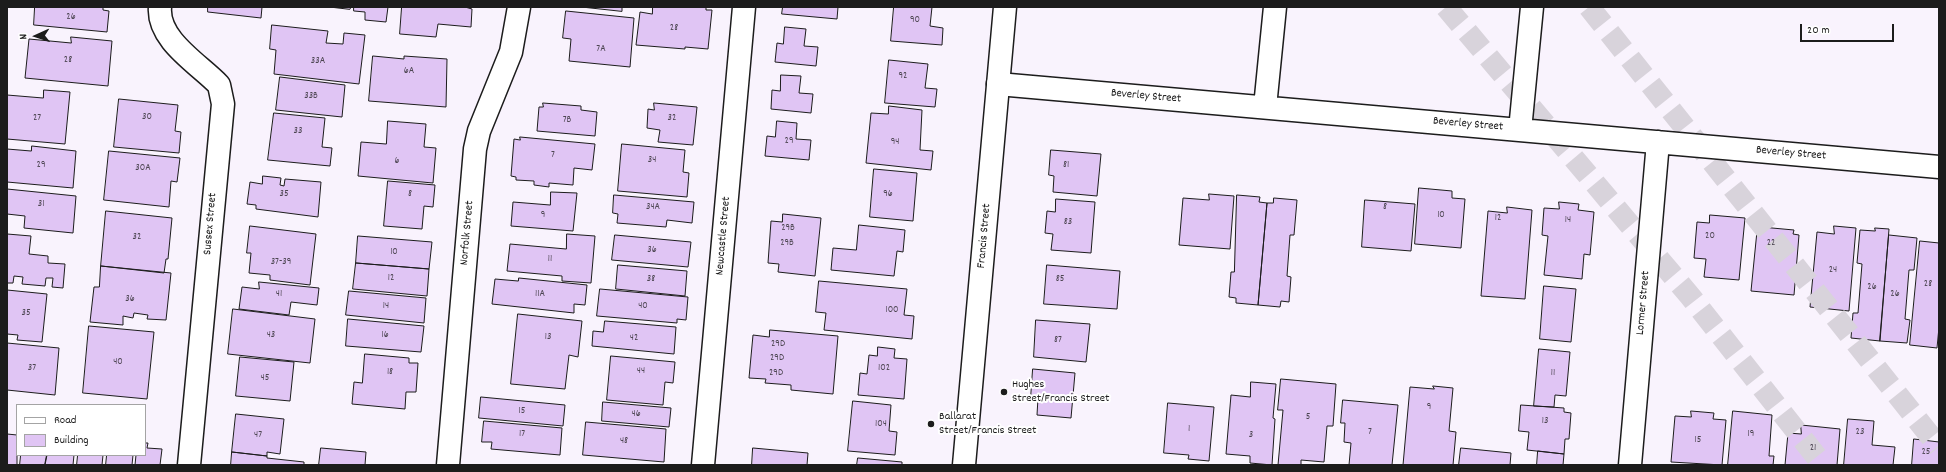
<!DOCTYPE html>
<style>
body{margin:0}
#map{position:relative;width:1946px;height:472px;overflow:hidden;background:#f9f3fd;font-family:Dekko,sans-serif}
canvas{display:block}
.frame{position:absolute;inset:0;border:8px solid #1c1c1c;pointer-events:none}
.legend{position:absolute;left:16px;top:404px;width:130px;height:52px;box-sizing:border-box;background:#fff;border:1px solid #a4a4a4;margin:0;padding:5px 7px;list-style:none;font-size:12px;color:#1c1c1c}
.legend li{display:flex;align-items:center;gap:8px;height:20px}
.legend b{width:20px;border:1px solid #a4a4a4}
.north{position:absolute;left:16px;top:16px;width:40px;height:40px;-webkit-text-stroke:3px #fff;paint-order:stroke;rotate:267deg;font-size:11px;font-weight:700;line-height:16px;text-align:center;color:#1c1c1c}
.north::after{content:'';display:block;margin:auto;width:14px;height:18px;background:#1c1c1c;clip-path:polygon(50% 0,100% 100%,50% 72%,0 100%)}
.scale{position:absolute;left:1800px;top:24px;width:94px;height:18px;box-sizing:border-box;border:2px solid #1c1c1c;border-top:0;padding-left:5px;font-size:12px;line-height:14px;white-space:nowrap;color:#1c1c1c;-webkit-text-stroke:3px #fff;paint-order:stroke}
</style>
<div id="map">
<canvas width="1946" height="472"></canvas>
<div class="frame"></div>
<ul class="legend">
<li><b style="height:5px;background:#fff"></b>Road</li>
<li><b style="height:11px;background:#e0c5f4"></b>Building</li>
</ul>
<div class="north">N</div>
<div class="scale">20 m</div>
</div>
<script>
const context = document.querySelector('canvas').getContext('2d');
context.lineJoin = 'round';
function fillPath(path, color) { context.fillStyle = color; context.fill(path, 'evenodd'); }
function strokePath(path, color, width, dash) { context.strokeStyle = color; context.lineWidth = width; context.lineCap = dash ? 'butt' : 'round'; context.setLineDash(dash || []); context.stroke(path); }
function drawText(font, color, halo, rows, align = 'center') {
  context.font = font + ' Dekko,sans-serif'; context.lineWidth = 4; context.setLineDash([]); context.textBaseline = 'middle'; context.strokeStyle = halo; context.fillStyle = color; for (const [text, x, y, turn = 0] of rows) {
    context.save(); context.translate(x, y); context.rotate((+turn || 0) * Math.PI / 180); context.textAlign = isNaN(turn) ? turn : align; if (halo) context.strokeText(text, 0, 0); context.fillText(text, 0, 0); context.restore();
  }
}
const building = new Path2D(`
 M35 7H103V10L109 11 107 32 34 25Z
 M208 7H262L261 18 208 12Z
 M330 7H351L350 9Z
 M354 7H388L386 22 365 20V12L354 11Z
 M402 7H465L472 9 471 27 438 24 436 37 400 34Z
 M582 7H622V11Z
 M653 7H706V10H712L708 49 685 47V49L636 45 640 12 652 14Z
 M783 7H838L837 19 782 14Z
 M894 7H932L930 26 943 28 942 45 891 41Z
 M566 11 634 18 630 67 569 61 571 39 563 38Z
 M272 25 328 31 326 43 343 44 344 33 365 35 359 84 274 74 276 50 270 49Z
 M785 27 806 29 804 46 818 47 816 66 775 62 777 43 783 44Z
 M71 37 112 41 108 86 25 78 29 39 71 43Z
 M373 56 404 59V56L447 59 446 107 369 101Z
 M889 60 928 64 925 88 937 89 935 107 885 103Z
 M781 75 801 76 799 93 813 94 811 113 771 109 772 90 780 91Z
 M280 77 345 85 342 117 276 110Z
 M44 90 70 92 65 144 7 139V95L43 98Z
 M119 99 178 105 175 131 181 132 179 153 114 147Z
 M543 103 581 106V110L597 112 595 136 537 131 539 107H543Z
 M654 103 697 107 693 145 658 142 660 130 647 128 648 109 654 110Z
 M889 106 922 110 920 150 933 151 931 170 866 163 871 113 888 114Z
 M274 113 325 118 322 147 332 148 330 166 268 160Z
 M388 121 426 124 424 147 436 148 433 183 358 176 361 142 386 144Z
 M777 121 797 123 796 139 811 140 809 160 765 156 767 136 775 137Z
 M520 137 595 144 592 170 574 168 573 185 549 183V187L534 185V181L516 180V177L511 176 514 139 520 140Z
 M622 144 685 150 683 172 689 173 687 197 618 191Z
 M32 146 76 151 73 188 7 182V149L31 151Z
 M1051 150 1101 154 1097 196 1053 192 1054 176 1049 175Z
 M109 151 180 158 177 182 171 181 169 207 104 200Z
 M874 169 917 173 913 221 870 217Z
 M263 176 281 178 280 185 284 186 285 179 321 182 318 217 256 209V205L247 204 250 182 262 184Z
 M388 181 435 185 433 207 424 206 422 229 384 226Z
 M1419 188 1452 191V198L1465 199 1461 248 1415 244Z
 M7 189 76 196 73 233 24 228 25 216 7 214Z
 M551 192 577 193 573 231 511 226 513 202 550 205Z
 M1209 194 1234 196 1230 249 1179 245 1183 198 1209 200Z
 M614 195 694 202 692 223 667 220 666 227 617 223 618 214 613 213Z
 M1237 195 1260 197 1259 202 1267 203 1258 305 1236 303V298L1229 297 1231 272H1234Z
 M1274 198 1297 200 1294 235H1290L1287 276 1291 277 1289 302 1281 301 1280 307 1258 305 1267 203H1273Z
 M1056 199 1095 202 1091 253 1051 250 1053 234 1045 233 1047 211 1055 212Z
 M1365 200 1415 204 1411 251 1362 247Z
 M1559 202 1579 204 1578 210 1594 212 1590 255 1584 254 1582 279 1544 275 1548 236 1542 235 1544 208 1559 209Z
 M1507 207 1532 210 1525 299 1481 296 1488 211 1507 213Z
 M106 211 172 218 168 259H166L164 273 101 266Z
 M783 214 821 218 815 276 778 272 779 264 768 263 771 221 782 222Z
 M1710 215 1745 218 1739 280 1704 277 1706 259 1694 258 1697 222 1709 223Z
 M859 225 905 230 903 252 897 251 894 276 831 270 833 248 856 250Z
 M250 226 316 234 310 285 270 280V275L249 273 251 253H247Z
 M1834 226 1856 228 1849 311 1810 307 1817 232 1834 234Z
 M1761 227 1794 230 1793 234 1799 235 1794 295 1751 291 1757 231H1760Z
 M1875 228 1889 229 1880 341 1851 338 1853 313H1858L1862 264 1857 263 1860 230 1875 231Z
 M7 234 31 236 29 254 48 256V263L65 264 63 288 52 287 53 278H46L45 286 22 284 23 277 14 276 13 283H7Z
 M567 234 595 236 591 283 562 281V276L507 271 510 244 566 249Z
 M615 235 691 242 688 267 612 260Z
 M1889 235 1917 238 1914 270H1909L1905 319 1910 320 1907 343 1880 341Z
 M358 236 432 242 429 269 356 263Z
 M1920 241 1939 243V327L1937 348 1910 345Z
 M356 263 429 269 427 296 353 289Z
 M618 265 687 271 685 296 616 289Z
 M1047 265 1120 271 1117 309 1044 304Z
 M101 266 171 273 166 320 147 319 148 315 134 313 133 318 123 316V325L90 322 94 287H99Z
 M519 278 587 285 585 305 574 304V313L492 304 495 279 518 281Z
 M819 281 907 289 904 315 914 316 912 339 824 330 826 313 816 312Z
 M259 282 319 288 317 305 291 302 289 315 239 309 242 287 259 289Z
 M1544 286 1576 289 1571 342 1540 339Z
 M600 289 688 297 686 320 677 319V323L597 316Z
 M7 290 47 294 42 342 17 340 18 335 7 334Z
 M349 291 426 298 424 323 346 315Z
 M233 309 315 319 310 363 228 354Z
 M518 314 582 321 578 357 569 355 565 389 511 384Z
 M348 319 424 326 421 352 346 346Z
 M1036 320 1090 324 1086 362 1034 357Z
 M605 321 676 327 674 354 592 346 593 331 603 332Z
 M89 326 154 332 147 399 83 393Z
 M770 330 838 336 833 394 791 390V385L765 383 766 379 749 378 753 335 769 337Z
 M7 343 59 348 55 395 7 390Z
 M878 347 895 349 894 358 907 359 904 399 858 395 860 373 867 374 869 355 877 356Z
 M1539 349 1570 352 1566 396 1555 395 1554 407 1534 406Z
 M365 354 409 358V363H418L416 392H406L405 409 352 404 354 382 362 383Z
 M611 356 675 362 673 383 665 382 663 405 607 400Z
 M240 357 294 362 290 401 236 396Z
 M1033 369 1075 373 1071 418 1037 415 1038 398H1031Z
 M1281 379 1336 384 1333 426H1327L1324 462 1301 460V465H1278L1283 410H1278Z
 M1251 382 1276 384 1273 418 1275 419 1272 465 1250 463V456L1226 454 1231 395 1250 397Z
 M1433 386 1453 388 1449 431 1456 432 1453 465H1403L1410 387 1434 389Z
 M481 397 565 405 563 426 479 418Z
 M1343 400 1398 405 1392 465H1349L1351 443 1344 442 1345 423H1341Z
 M853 401 891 405 889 431 897 432 895 455 848 451Z
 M603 402 671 408 669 427 602 421Z
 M1168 403 1214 407 1209 461 1188 459 1189 455 1164 453Z
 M1521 405 1564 408V412L1571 413 1569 439H1565L1564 454 1527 450 1529 432 1519 431Z
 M1691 411 1714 413 1713 419 1726 420 1722 465 1671 462 1675 416 1691 417Z
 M1733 411 1772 415 1769 456H1774L1773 465H1728Z
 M236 414 284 419 280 454 267 452V456L232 452Z
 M1848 419 1874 421 1872 445 1895 447 1893 465H1844Z
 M484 421 562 428 560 455 491 449 492 442H482Z
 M586 422 666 429 664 462 583 455Z
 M1801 425 1840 429 1837 465H1785L1788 433 1801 434Z
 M7 434 17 435V465H7Z
 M1914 439 1939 442V465H1912Z
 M145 443H148L147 448 162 449 160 465H135L136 455H145Z
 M321 448 366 452 365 465H319Z
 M753 448 808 453 807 465H752Z
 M1461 448 1511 453 1510 465H1459Z
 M1538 451 1564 454 1563 465H1537Z
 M232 452 267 456V458L304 462V465H231Z
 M21 455H47L45 465H20Z
 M47 455H74L73 465H45Z
 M78 455H103L102 465H77Z
 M107 455H133L132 465H106Z
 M858 458 902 462V465H857Z`);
fillPath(building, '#e0c5f4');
strokePath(building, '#1c1c1c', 1);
strokePath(new Path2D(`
 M1446 7 1690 296 1823 465
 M1589 7 1939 447`), '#d8d3db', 22, [22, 11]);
const minor = new Path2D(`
 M160 7C157 40 199 64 219 85L223 104 189 465
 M998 84 1939 167
 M1265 107 1275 7
 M1520 130 1532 7
 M448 465 475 149 479 131 511 52 519 7
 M703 465 744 7
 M1630 465 1658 142`);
const major = new Path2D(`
 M964 465 1005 7`);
strokePath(minor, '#1c1c1c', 25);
strokePath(major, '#1c1c1c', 25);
strokePath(minor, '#fff', 22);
strokePath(major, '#fff', 22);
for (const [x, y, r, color] of [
 [1004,392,4,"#1c1c1c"],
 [931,424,4,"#1c1c1c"]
]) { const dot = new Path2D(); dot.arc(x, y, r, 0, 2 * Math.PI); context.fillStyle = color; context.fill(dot); strokePath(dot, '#fff', 1.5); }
drawText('10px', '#4d4652', null, [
 ["26",71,18],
 ["90",915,21],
 ["28",674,29],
 ["7A",601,50],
 ["28",68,61],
 ["33A",318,62],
 ["6A",409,72],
 ["92",903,77],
 ["33B",311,97],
 ["30",147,118],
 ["27",37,119],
 ["32",672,119],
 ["7B",567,121],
 ["33",298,132],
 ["29",789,142],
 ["94",895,143],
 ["7",553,156],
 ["34",652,161],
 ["6",397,162],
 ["29",41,166],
 ["81",1066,166],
 ["30A",143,169],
 ["35",284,195],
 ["8",410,195],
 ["96",888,195],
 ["31",41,205],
 ["34A",653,208],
 ["8",1385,208],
 ["9",543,216],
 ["10",1441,216],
 ["12",1498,219],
 ["14",1568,221],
 ["83",1068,223],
 ["29B",788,229],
 ["20",1710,237],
 ["32",137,238],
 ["29B",787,244],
 ["22",1771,244],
 ["36",652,251],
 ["10",394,253],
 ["11",550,260],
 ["37-39",281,263],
 ["24",1833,271],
 ["12",391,279],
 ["38",651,280],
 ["85",1060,280],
 ["28",1928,285],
 ["26",1872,288],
 ["41",279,295],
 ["11A",540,295],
 ["26",1895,295],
 ["36",130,300],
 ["14",386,307],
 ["40",643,307],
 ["100",892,311],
 ["35",26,314],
 ["43",271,336],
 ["16",385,336],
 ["13",548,338],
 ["42",634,339],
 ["87",1058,341],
 ["29D",778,345],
 ["29D",777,359],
 ["40",118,363],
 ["37",32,369],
 ["102",884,369],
 ["44",641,372],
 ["18",390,373],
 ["29D",776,374],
 ["11",1553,374],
 ["45",265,379],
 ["9",1429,408],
 ["15",522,412],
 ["46",636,415],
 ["5",1308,418],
 ["13",1545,422],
 ["104",881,425],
 ["1",1189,430],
 ["7",1370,433],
 ["23",1860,433],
 ["17",522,435],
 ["19",1751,435],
 ["47",258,436],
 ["3",1251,436],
 ["15",1698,441],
 ["48",624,442],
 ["21",1813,449],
 ["25",1926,453]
]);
drawText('12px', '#1c1c1c', '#fff', [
 ["Beverley Street",1146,97,5],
 ["Beverley Street",1468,125,5],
 ["Beverley Street",1791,154,5],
 ["Sussex Street",211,224,-85],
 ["Norfolk Street",468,233,-85],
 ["Newcastle Street",724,236,-85],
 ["Francis Street",985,236,-85],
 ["Lormer Street",1644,303,-85]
]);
drawText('12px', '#1c1c1c', '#fff', [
 ["Hughes",1012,385],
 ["Street/Francis Street",1012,399],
 ["Ballarat",939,417],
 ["Street/Francis Street",939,431]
], 'left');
</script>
